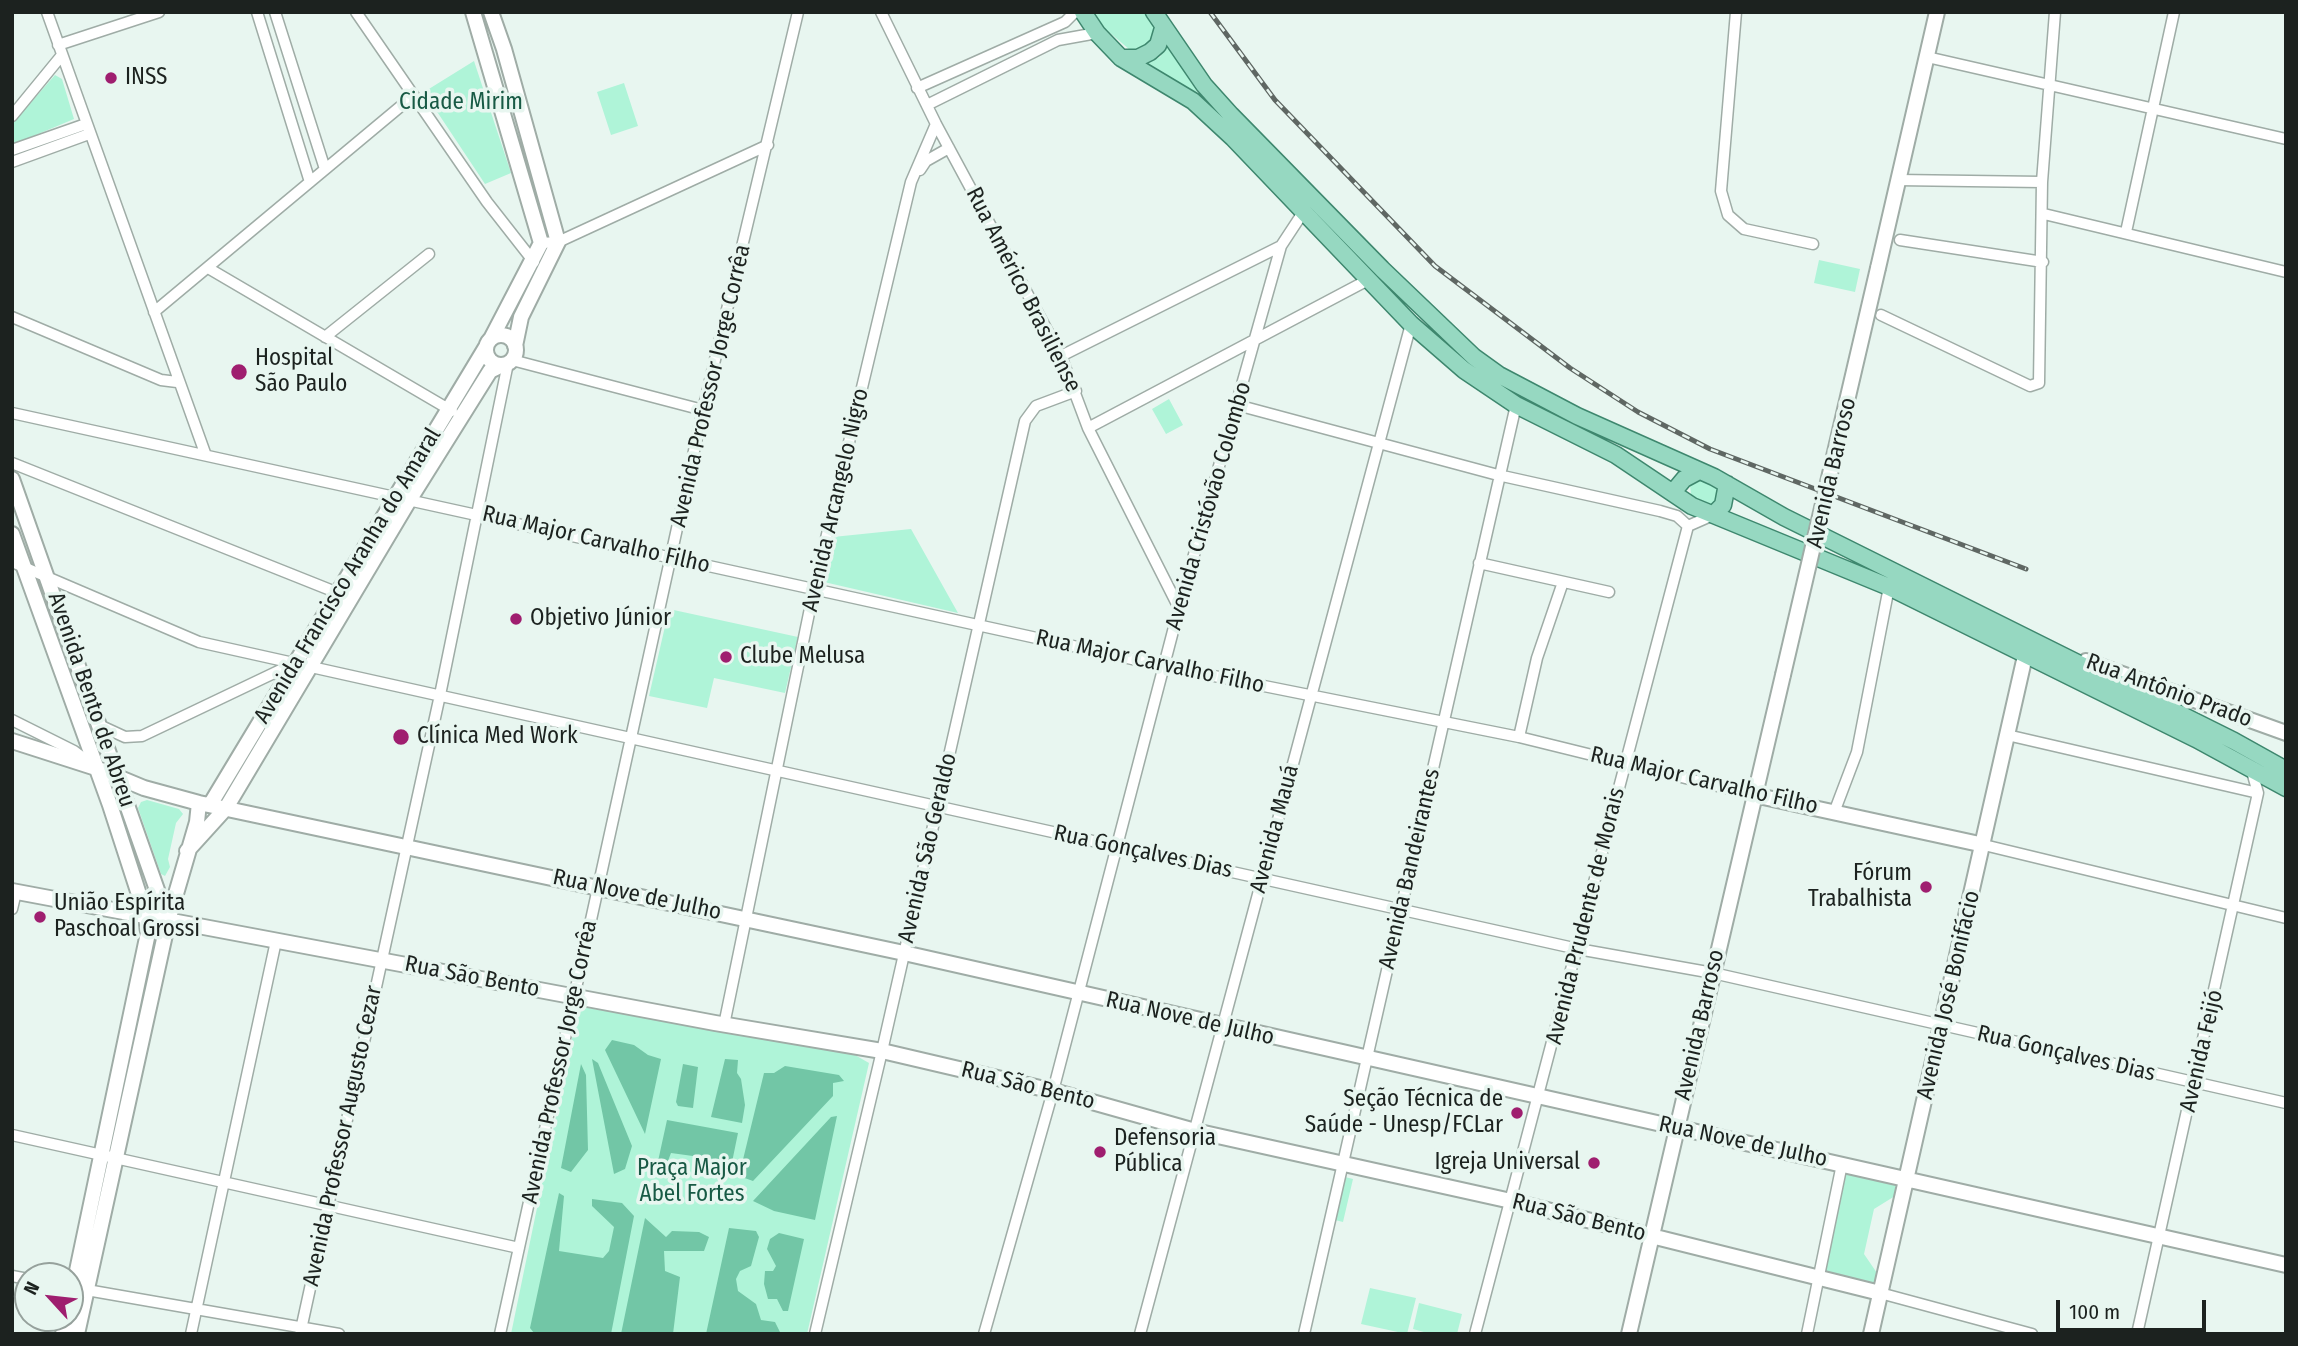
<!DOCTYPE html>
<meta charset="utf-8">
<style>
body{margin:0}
#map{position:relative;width:2298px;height:1346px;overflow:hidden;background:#e8f6f0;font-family:"Fira Sans Condensed",sans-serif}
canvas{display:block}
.frame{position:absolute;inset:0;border:14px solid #1c221f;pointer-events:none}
.north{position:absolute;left:14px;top:1262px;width:70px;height:70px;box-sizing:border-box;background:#e8f6f0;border:2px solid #96a19c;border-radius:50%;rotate:297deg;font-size:19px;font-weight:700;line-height:28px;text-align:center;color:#1c221f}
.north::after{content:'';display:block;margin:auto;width:24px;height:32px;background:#9f1e6f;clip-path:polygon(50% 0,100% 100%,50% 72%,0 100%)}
.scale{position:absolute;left:2056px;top:1300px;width:150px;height:32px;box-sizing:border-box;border:4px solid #1c221f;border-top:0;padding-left:9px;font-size:21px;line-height:24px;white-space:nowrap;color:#1c221f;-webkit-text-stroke:5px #e8f6f0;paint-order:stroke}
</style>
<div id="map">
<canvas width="2298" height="1346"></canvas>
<div class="frame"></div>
<div class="north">N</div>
<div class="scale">100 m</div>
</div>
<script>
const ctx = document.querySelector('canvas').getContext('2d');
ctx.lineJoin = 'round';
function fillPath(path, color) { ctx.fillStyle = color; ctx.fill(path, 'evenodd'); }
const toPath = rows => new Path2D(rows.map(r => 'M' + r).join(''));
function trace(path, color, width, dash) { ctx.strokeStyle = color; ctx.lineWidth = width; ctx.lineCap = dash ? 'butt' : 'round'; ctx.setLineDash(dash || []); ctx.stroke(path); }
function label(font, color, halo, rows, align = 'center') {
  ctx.font = font + ' "Fira Sans Condensed",sans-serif'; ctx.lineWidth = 7; ctx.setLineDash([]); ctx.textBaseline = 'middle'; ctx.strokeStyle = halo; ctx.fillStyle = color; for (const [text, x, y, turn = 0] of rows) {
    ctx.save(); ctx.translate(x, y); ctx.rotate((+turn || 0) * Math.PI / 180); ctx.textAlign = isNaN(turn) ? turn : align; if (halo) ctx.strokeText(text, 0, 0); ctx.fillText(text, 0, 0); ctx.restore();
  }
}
const green = toPath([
 [1095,12,1146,12,1154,24,1155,33,1146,47,1130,50,1102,26],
 [1167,45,1203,101,1147,64,1160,57],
 [474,61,511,173,485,184,424,92],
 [55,75,62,79,74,119,12,145,12,124],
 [624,83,638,126,611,135,597,92],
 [1819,260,1860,269,1855,292,1814,283],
 [1169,399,1183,425,1166,434,1152,409],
 [1698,479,1719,489,1716,504,1711,505,1691,495,1690,485],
 [911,529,958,613,824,582,833,537],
 [42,580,107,763,97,755,38,583],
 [669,609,798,637,785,693,714,678,707,708,649,696],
 [147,800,179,809,183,814,176,823,168,859,170,867,165,876,161,874,138,808,141,802],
 [583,1007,855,1055,869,1063,807,1334,511,1334,577,1014],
 [1844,1173,1897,1185,1895,1196,1874,1209,1864,1254,1877,1273,1874,1286,1820,1273],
 [1345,1177,1353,1179,1343,1222,1335,1220],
 [1370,1288,1416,1298,1407,1334,1361,1324],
 [1419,1303,1462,1314,1457,1334,1431,1334,1413,1329]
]);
const forest = toPath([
 [612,1040,634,1045,648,1055,661,1059,645,1134,605,1050],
 [592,1059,598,1063,632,1146,625,1169,614,1174],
 [725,1059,738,1060,737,1073,741,1079,745,1105,742,1123,711,1117],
 [581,1064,586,1075,588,1150,571,1172,561,1168],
 [683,1064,698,1067,693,1108,678,1106,676,1102],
 [785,1066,839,1075,844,1081,833,1083,833,1096,753,1181,739,1176,764,1073,774,1073],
 [837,1116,815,1220,774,1211,753,1201,831,1117],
 [667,1120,738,1133,731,1167,722,1160,671,1153,663,1174,655,1175],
 [559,1193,564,1196,559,1251,603,1258,609,1251,614,1227,592,1206,592,1199,622,1203,634,1216,611,1334,534,1333,530,1328],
 [645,1218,666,1237,672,1231,699,1232,709,1237,704,1251,664,1251,665,1271,680,1277,673,1334,621,1334],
 [729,1228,756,1231,759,1237,751,1266,740,1271,736,1279,738,1291,756,1304,761,1320,775,1322,781,1334,706,1334],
 [779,1233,804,1239,788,1311,783,1311,777,1299,768,1299,764,1284,765,1271,773,1271,776,1266,767,1249,770,1239]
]);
const street = toPath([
 [47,12,205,453],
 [257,12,310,182],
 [275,12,325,169],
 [356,12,487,202,534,262],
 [881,12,936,124,1061,356,1088,428,1179,608],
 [1736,12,1721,191,1728,215,1744,229,1813,244],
 [58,45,159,12],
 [1927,57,2286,139],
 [917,88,1065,22,1075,12],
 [927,105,1058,40,1097,33],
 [12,116,62,55],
 [12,150,86,124],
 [12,162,89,134],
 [920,170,926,161,949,148],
 [1897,180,2042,182],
 [2044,214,2286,272],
 [2126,232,2174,12],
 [1900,240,2043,262],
 [541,243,558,242,768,145],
 [208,268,452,411],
 [154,312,413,96],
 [1881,315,2030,386,2039,383,2042,182,2055,12],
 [12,317,161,380,177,382],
 [325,337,429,254],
 [1061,356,1281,246],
 [512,360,703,410],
 [1237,405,1498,475,1660,511,1677,516,1688,526],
 [12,413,1164,666,1519,737,1754,795],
 [1088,428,1366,281],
 [12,463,343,595],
 [1688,526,1713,515],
 [12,562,199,642,1578,949,1713,973,2286,1103],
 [1479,563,1609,592],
 [12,720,74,751,90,763],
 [99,725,125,737,142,736,293,664],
 [2007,735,2258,793],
 [1519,737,1537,658,1563,582],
 [1835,810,1857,752,1889,587],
 [1984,845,2286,918],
 [12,909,16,892],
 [724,1025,814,589,911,182,936,124],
 [12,1135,519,1248],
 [12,1276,28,1279],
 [81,1289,339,1334],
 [1880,1293,2032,1334],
 [191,1334,276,941],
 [300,1334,440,695,508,363],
 [500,1334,703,410,798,12],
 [815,1334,882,1051,1025,421,1036,406,1076,391],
 [984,1334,1053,1091,1179,608,1281,246,1304,211],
 [1140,1334,1411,324],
 [1304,1334,1516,405],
 [1475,1334,1688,526],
 [1807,1334,1842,1164],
 [2137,1334,2258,793,2251,768]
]);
const secondary = toPath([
 [473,12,541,243,491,339],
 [491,12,504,49,558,242,521,317,515,346],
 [1878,268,1937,12],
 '486 350a15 15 0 1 1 30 0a15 15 0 1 1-30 0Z',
 [12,479,168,921],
 [12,534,110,805,146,916,148,933,70,1304],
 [2086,661,2286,733],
 [12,741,96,768,144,788,199,803,904,953,2286,1265],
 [1754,795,1984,845],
 [210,805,486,347],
 [187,851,226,808,410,499,490,371,502,365],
 [12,891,715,1023,882,1051,1053,1091,1195,1131,1511,1201,1880,1293],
 [63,1334,67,1318],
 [77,1334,168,921,197,822,199,803],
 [1629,1334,1783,675],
 [1871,1334,2025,656]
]);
const primary = toPath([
 [1083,12,1097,33,1121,58,1193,101,1233,138,1411,324,1464,370,1516,405,1616,455,1692,506,1889,587,2196,739,2286,788],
 [1154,12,1204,85,1231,115,1382,269,1474,357,1499,375,1577,416,1714,477,1784,517,2234,741,2286,770],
 [1121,58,1138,58,1150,52,1158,45,1163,28],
 [1674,491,1684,479,1699,471],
 [1714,514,1723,505,1727,484]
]);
const rail = toPath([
 [1210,12,1275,100,1435,266,1570,368,1638,412,1710,449,2026,569]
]);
const secondaryBridge = toPath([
 [1783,675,1878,268]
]);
const markers = [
 [111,78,7,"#9f1e6f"],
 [239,372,9,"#9f1e6f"],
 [516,619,7,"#9f1e6f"],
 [726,657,7,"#9f1e6f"],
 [401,737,9,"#9f1e6f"],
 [1926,887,7,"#9f1e6f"],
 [40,917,7,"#9f1e6f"],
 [1517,1113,7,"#9f1e6f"],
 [1100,1152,7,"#9f1e6f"],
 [1594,1163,7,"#9f1e6f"]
];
const poiNames = [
 ["INSS",125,78],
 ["Hospital",255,359],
 ["São Paulo",255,385],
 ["Objetivo Júnior",530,619],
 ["Clube Melusa",740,657],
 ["Clínica Med Work",417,737],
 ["Fórum",1912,874,"right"],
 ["Trabalhista",1912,900,"right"],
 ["União Espírita",54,904],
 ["Paschoal Grossi",54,930],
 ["Seção Técnica de",1503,1100,"right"],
 ["Saúde - Unesp/FCLar",1503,1126,"right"],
 ["Defensoria",1114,1139],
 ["Pública",1114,1165],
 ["Igreja Universal",1580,1163,"right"]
];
const parkNames = [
 ["Cidade Mirim",461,103],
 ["Praça Major",692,1169],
 ["Abel Fortes",692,1195]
];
const streetNames = [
 ["Rua Américo Brasiliense",1023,290,63],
 ["Avenida Professor Jorge Corrêa",711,386,-77],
 ["Avenida Barroso",1832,473,-77],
 ["Avenida Arcangelo Nigro",836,500,-77],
 ["Avenida Cristóvão Colombo",1209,506,-74],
 ["Rua Major Carvalho Filho",596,540,13],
 ["Avenida Francisco Aranha do Amaral",348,576,-59],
 ["Rua Major Carvalho Filho",1150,662,12],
 ["Rua Antônio Prado",2169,691,20],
 ["Avenida Bento de Abreu",91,700,71],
 ["Rua Major Carvalho Filho",1704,781,13],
 ["Avenida Mauá",1275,829,-75],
 ["Avenida São Geraldo",928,848,-77],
 ["Rua Gonçalves Dias",1143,852,12],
 ["Avenida Bandeirantes",1410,869,-77],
 ["Rua Nove de Julho",637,895,12],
 ["Avenida Prudente de Morais",1586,916,-76],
 ["Rua São Bento",472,977,11],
 ["Avenida José Bonifácio",1949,995,-77],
 ["Rua Nove de Julho",1190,1019,13],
 ["Avenida Barroso",1700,1025,-77],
 ["Avenida Feijó",2202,1051,-77],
 ["Rua Gonçalves Dias",2066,1054,13],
 ["Avenida Professor Jorge Corrêa",560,1062,-78],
 ["Rua São Bento",1028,1086,14],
 ["Avenida Professor Augusto Cezar",343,1136,-78],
 ["Rua Nove de Julho",1743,1142,12],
 ["Rua São Bento",1579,1218,14]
];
fillPath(green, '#aff4d8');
fillPath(forest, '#72c6a6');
trace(street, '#9faca6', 13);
trace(secondary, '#9faca6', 18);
trace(primary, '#3e876e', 19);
trace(street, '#fff', 10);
trace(secondary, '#fff', 14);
trace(primary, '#96d8c1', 16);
trace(rail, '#5f6763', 5);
trace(rail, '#e8f6f0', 2.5, [8]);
trace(secondaryBridge, '#9faca6', 18, []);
trace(secondaryBridge, '#fff', 14);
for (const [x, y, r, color] of markers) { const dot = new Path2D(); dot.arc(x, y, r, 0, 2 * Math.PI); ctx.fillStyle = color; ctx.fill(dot); trace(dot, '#e8f6f0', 2.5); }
label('23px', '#1c221f', '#e8f6f0', poiNames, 'left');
label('23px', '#185a45', '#e8f6f0', parkNames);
label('23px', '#1c221f', '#e8f6f0', streetNames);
</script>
